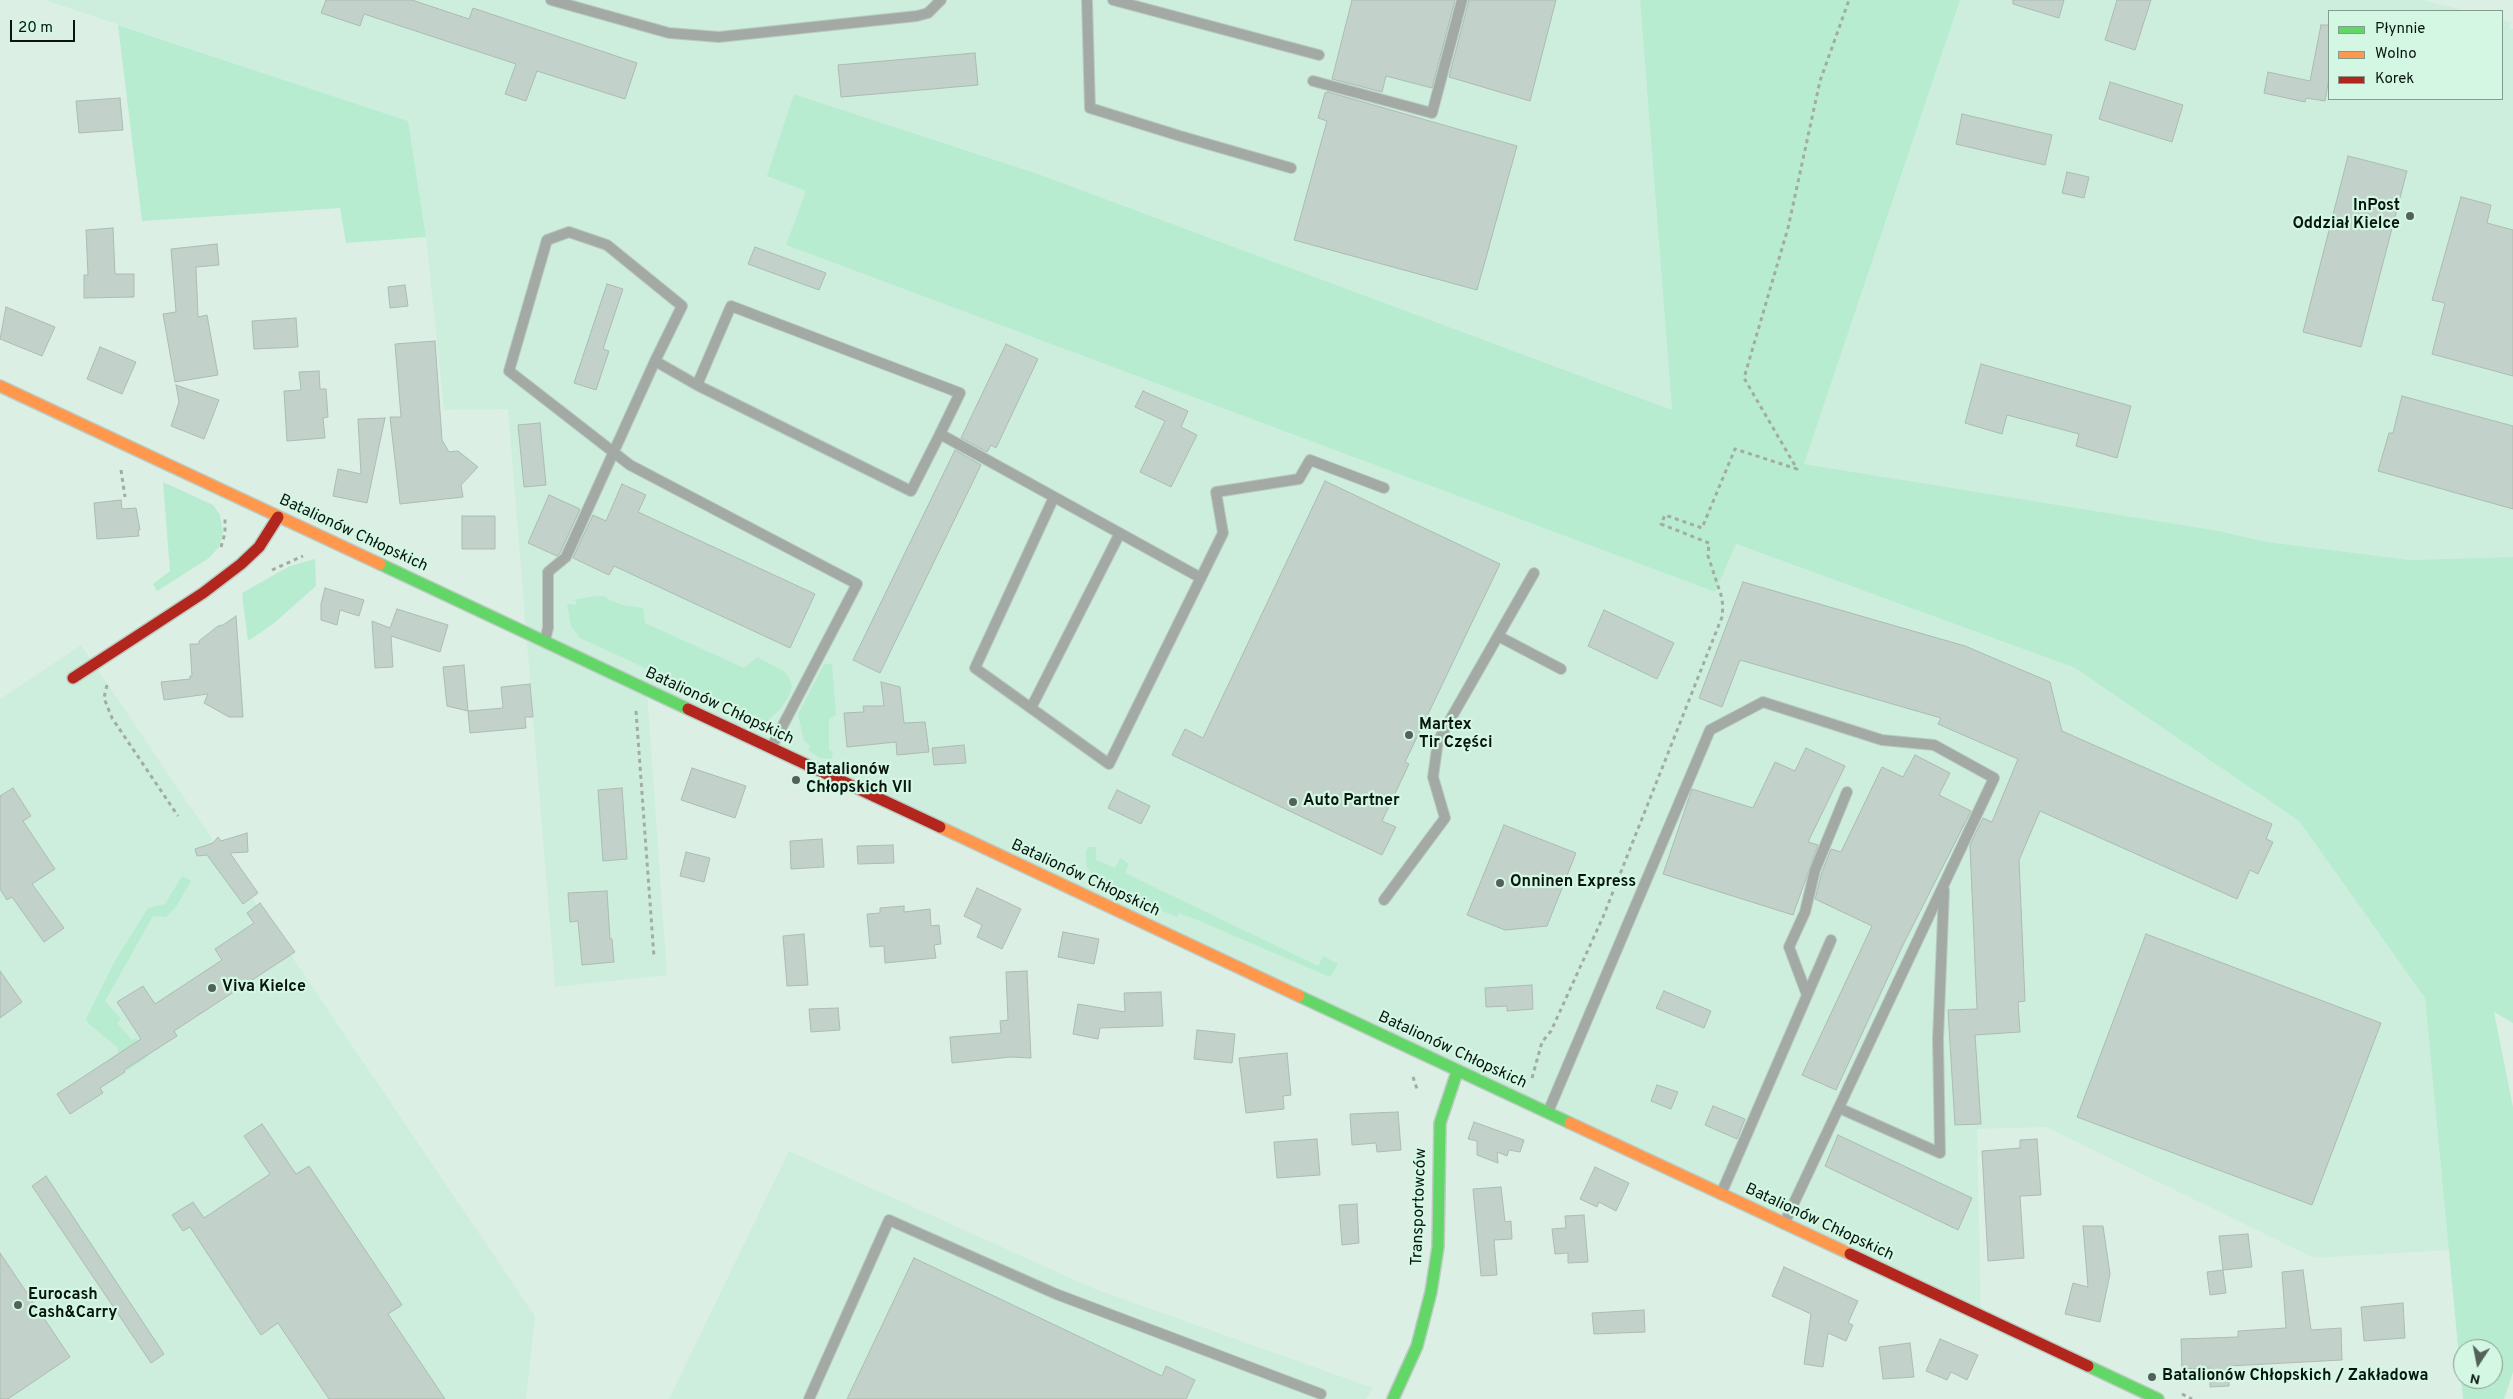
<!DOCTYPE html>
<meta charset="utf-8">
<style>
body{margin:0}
#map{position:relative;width:2513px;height:1399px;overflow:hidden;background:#dbefe4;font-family:Overpass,sans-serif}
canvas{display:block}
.legend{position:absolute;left:2328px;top:10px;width:175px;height:90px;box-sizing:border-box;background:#d3f7e3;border:1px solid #829d8f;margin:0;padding:6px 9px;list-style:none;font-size:15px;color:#091610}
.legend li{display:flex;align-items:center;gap:10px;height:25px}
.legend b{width:25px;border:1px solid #829d8f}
.north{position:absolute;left:2453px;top:1339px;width:50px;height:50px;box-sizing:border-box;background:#d3f7e3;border:1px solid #829d8f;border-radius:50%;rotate:191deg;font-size:14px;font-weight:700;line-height:20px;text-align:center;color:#091610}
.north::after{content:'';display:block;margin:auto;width:18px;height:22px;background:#52625a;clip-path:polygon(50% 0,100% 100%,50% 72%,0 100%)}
.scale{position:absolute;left:10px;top:20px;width:65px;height:22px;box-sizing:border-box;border:2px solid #091610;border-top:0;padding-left:6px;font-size:15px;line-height:18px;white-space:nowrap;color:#091610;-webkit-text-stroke:4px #d3f7e3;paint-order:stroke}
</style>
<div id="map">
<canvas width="2513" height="1399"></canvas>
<ul class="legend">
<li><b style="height:6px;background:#63d668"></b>Płynnie</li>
<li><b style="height:6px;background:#ff974d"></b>Wolno</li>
<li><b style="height:6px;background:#b3261e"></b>Korek</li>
</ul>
<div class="north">N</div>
<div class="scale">20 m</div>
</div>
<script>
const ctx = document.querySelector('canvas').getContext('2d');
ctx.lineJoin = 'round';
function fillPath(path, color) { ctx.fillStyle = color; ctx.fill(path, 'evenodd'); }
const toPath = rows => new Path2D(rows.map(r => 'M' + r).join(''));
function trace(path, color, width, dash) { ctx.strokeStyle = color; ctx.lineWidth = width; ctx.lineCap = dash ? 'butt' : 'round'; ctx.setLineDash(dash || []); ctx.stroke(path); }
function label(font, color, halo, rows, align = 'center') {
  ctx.font = font + ' Overpass,sans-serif'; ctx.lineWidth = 4.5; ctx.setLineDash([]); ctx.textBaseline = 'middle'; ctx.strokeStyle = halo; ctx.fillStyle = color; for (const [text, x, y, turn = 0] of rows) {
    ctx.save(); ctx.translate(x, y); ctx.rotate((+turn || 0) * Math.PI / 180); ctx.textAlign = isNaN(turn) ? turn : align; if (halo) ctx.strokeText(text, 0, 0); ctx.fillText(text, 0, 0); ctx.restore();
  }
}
const built = toPath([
 [45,0,1640,0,1672,410,1038,174,795,94,806,191,786,245,1715,592,1735,544,2075,668,2299,821,2425,998,2450,1250,2314,1258,2046,1127,1977,1129,1981,1317,647,690,667,975,555,987,508,409,444,410,426,237,408,121],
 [1960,0,2422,0,2466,11,2329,11,2329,99,2502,99,2502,20,2512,23,2509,28,2513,29,2513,557,2410,560,2267,542,2219,531,1804,464],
 [81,645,535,1316,526,1399,0,1399,0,699],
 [789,1151,1095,1289,1373,1388,1366,1399,669,1399]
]);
const green = toPath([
 [1640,0,1960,0,1804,464,2219,531,2267,542,2410,560,2513,557,2513,1023,2494,1012,2513,1107,2513,1372,2504,1399,2463,1399,2425,998,2299,821,2075,668,1736,544,1715,592,786,245,806,191,767,176,794,94,1038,174,1672,410],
 [2463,1349,2493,1349,2493,1379,2463,1379],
 [118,25,408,121,426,237,346,243,340,208,142,221],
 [163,482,213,505,220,515,223,532,219,547,209,558,157,591,153,584,170,571],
 [315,559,316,586,273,624,248,641,242,593,290,566],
 [597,596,605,596,609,600,623,605,643,608,645,623,744,668,757,657,766,662,784,671,789,678,792,686,789,696,781,708,764,724,758,725,757,720,737,712,676,682,580,638,571,626,567,604,576,605,576,601,572,600],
 [824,664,832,664,836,715,829,719,829,750,833,752,831,759,820,758,809,751,808,749,811,747,804,741,798,714],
 [1089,847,1096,847,1096,860,1115,868,1120,858,1129,864,1125,873,1318,966,1323,956,1338,964,1330,977,1195,919,1179,913,1177,917,1165,912,1100,879,1094,873,1092,874,1087,867,1086,854,1086,850],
 [182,876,191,881,176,907,166,917,153,916,105,1001,121,1019,117,1023,132,1040,136,1038,149,1056,127,1071,116,1056,119,1054,117,1047,89,1024,86,1019,115,961,148,908,165,904]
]);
const building = toPath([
 [326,0,412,0,469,19,473,8,637,63,625,99,537,71,526,101,505,94,516,64,364,14,360,26,321,13,326,0],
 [1352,0,1455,0,1432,88,1386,76,1382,92,1332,79,1352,0],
 [1469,0,1556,0,1530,101,1449,77,1469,0],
 [2013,0,2064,0,2059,18,2013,4,2013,0],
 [2117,0,2151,0,2135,50,2105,40,2117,0],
 [2321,25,2329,25,2329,78,2325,101,2306,98,2305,102,2264,93,2268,72,2310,81,2321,25],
 [975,53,978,85,841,97,838,65,975,53],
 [2110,82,2183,105,2172,142,2099,119,2110,82],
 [1328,92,1517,146,1477,290,1294,240,1327,121,1318,118,1325,93,1328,92],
 [120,98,123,130,79,133,76,101,120,98],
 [1962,114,2052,135,2045,165,1956,144,1962,114],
 [2348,156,2407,171,2361,347,2303,332,2348,156],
 [2067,172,2089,177,2084,198,2062,193,2067,172],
 [2461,197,2491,205,2487,223,2513,230,2513,376,2432,354,2445,303,2432,300,2461,197],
 [113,228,115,274,134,274,134,297,84,298,84,275,88,275,86,230,113,228],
 [217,244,219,265,196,267,198,317,207,315,218,375,175,382,163,314,176,312,171,249,217,244],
 [755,247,826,273,819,290,748,264,755,247],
 [607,284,623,289,603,349,609,351,596,390,574,383,607,284],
 [405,285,408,306,390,308,388,287,405,285],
 [6,307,55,327,42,356,0,339,6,307],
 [296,318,298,347,254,349,252,321,296,318],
 [435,341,442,440,449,452,458,451,478,467,461,485,463,497,400,504,390,417,401,417,395,344,435,341],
 [1006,344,1038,359,996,448,991,445,987,452,961,438,1006,344],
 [100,347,136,362,122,394,87,379,100,347],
 [1981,364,2131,406,2117,458,2076,446,2079,434,2007,415,2002,434,1965,423,1981,364],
 [319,371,320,389,326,389,328,417,323,418,325,438,287,441,284,391,301,390,299,372,319,371],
 [176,385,219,400,204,439,171,426,179,402,176,385],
 [1143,391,1188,411,1181,427,1197,435,1171,487,1140,472,1165,421,1135,407,1143,391],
 [2402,396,2513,426,2513,509,2378,471,2389,433,2393,433,2402,396],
 [385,418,367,503,333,496,338,469,361,474,358,419,385,418],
 [540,423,546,485,524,487,518,425,540,423],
 [955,450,981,465,880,673,853,660,955,450],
 [1325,481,1500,564,1405,762,1409,764,1382,821,1396,827,1382,855,1172,755,1185,729,1203,738,1325,481],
 [622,484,646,495,638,512,815,594,790,648,614,566,609,575,573,558,593,515,606,521,622,484],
 [549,495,580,509,560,553,557,556,528,543,549,495],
 [121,500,122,509,136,508,140,530,138,530,139,536,97,539,94,503,121,500],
 [462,516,495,516,495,549,462,549,462,516],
 [1743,582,1965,646,2050,682,2062,731,2272,824,2266,839,2273,842,2258,874,2250,870,2237,899,2040,811,2019,860,2025,1001,2018,1002,2020,1032,1975,1035,1981,1124,1955,1125,1948,1010,1977,1009,1970,845,1983,818,1992,822,2018,759,1938,724,1941,718,1740,660,1722,707,1699,698,1743,582],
 [325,588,364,600,359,616,340,610,337,625,321,620,321,604,325,588],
 [397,609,448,625,440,652,391,636,393,667,375,668,372,621,390,628,397,609],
 [1604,610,1674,643,1657,679,1588,646,1604,610],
 [236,616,243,717,229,717,204,703,208,694,164,700,161,682,190,679,190,676,192,676,190,644,199,644,199,641,218,626,223,625,236,616],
 [464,665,468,711,447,706,443,667,464,665],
 [881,682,900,687,904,723,925,722,929,752,897,755,896,742,847,747,844,713,864,712,863,706,884,706,881,682],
 [530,684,533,717,525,717,526,728,470,733,468,711,503,708,501,687,530,684],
 [964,745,966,763,934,765,932,748,964,745],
 [1806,748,1845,766,1808,842,1818,845,1793,915,1663,874,1692,789,1753,808,1775,762,1795,771,1806,748],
 [1915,755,1950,773,1939,795,1971,811,1902,947,1836,1090,1802,1075,1872,926,1815,899,1822,872,1831,849,1841,852,1882,767,1903,777,1915,755],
 [692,768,746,786,735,818,681,800,692,768],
 [13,788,31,816,23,821,55,869,32,884,64,928,44,942,12,897,7,900,0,889,0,796,13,788],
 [622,788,627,859,603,861,598,790,622,788],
 [1117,790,1150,806,1141,824,1108,808,1117,790],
 [1504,825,1576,853,1547,926,1505,930,1467,915,1504,825],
 [247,833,248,852,230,853,258,893,243,904,207,855,197,856,195,849,213,843,218,837,221,841,247,833],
 [822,839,824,867,791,869,790,841,822,839],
 [893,845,894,863,858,864,857,846,893,845],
 [686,852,710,858,704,882,680,876,686,852],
 [977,888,1021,909,1002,949,977,937,982,925,964,916,977,888],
 [607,891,610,939,612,939,614,962,582,965,578,921,570,922,568,893,607,891],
 [260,903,295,952,174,1031,177,1036,124,1070,125,1072,100,1088,103,1093,70,1114,57,1094,141,1039,117,1002,143,986,155,1004,222,960,215,949,254,923,247,913,260,903],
 [904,906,904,912,930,909,931,926,939,925,941,944,934,945,936,958,885,963,884,946,870,947,867,914,880,913,880,908,904,906],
 [1063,932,1099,939,1094,964,1058,957,1063,932],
 [804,934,808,985,787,986,783,936,804,934],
 [2146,934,2381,1023,2312,1205,2077,1117,2146,934],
 [0,971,22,1002,0,1018,0,971],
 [1027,971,1031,1058,1011,1057,952,1063,950,1037,1001,1033,1000,1021,1008,1020,1006,972,1027,971],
 [1532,985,1533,1009,1507,1011,1507,1006,1486,1007,1485,988,1532,985],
 [1664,991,1711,1011,1704,1028,1656,1008,1664,991],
 [1161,992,1163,1026,1100,1028,1098,1039,1073,1034,1078,1004,1125,1012,1124,993,1161,992],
 [838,1008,840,1030,811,1032,809,1009,838,1008],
 [1197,1030,1235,1034,1232,1063,1194,1059,1197,1030],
 [1287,1053,1291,1095,1283,1096,1284,1109,1246,1113,1239,1058,1287,1053],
 [1657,1085,1678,1092,1671,1109,1651,1101,1657,1085],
 [1713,1106,1745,1119,1737,1139,1705,1125,1713,1106],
 [1398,1112,1401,1150,1377,1152,1376,1143,1352,1145,1350,1114,1398,1112],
 [1474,1122,1524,1140,1520,1152,1509,1150,1507,1156,1497,1152,1498,1163,1477,1155,1477,1141,1468,1139,1474,1122],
 [262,1124,296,1174,309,1166,402,1305,388,1314,445,1399,329,1399,278,1323,261,1335,190,1227,183,1231,172,1215,193,1202,204,1218,270,1174,244,1136,262,1124],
 [1838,1135,1972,1198,1958,1230,1825,1166,1838,1135],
 [1317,1139,1320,1175,1277,1178,1274,1142,1317,1139],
 [2037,1139,2041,1195,2020,1196,2024,1258,1988,1261,1982,1151,2020,1148,2020,1140,2037,1139],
 [1595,1167,1629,1183,1616,1211,1599,1202,1597,1207,1580,1199,1595,1167],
 [46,1176,164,1354,151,1363,32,1186,46,1176],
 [1501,1187,1505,1222,1511,1221,1512,1239,1494,1240,1497,1275,1481,1276,1473,1189,1501,1187],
 [1357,1204,1359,1243,1342,1245,1339,1205,1357,1204],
 [1584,1215,1588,1262,1568,1263,1568,1253,1555,1254,1552,1229,1566,1228,1565,1216,1584,1215],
 [2083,1226,2103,1226,2110,1274,2100,1322,2065,1314,2073,1283,2088,1287,2083,1226],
 [2248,1234,2252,1267,2223,1270,2219,1236,2248,1234],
 [0,1253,70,1357,8,1399,0,1399,0,1253],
 [914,1258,1162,1376,1166,1366,1195,1380,1186,1399,847,1399,914,1258],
 [1784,1267,1858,1301,1848,1323,1853,1325,1846,1341,1828,1333,1823,1367,1804,1364,1811,1314,1772,1296,1784,1267],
 [2223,1270,2226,1293,2210,1295,2207,1272,2223,1270],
 [2303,1270,2311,1330,2341,1328,2342,1360,2229,1366,2229,1386,2210,1387,2210,1368,2182,1369,2181,1339,2238,1337,2238,1331,2286,1328,2282,1272,2303,1270],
 [2403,1303,2405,1338,2364,1341,2361,1307,2403,1303],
 [1644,1310,1645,1332,1594,1334,1592,1313,1644,1310],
 [1940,1339,1978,1355,1967,1380,1951,1372,1947,1380,1926,1371,1940,1339],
 [1910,1343,1914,1377,1883,1379,1879,1347,1910,1343]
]);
const path = toPath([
 [121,470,125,497],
 [221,547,225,533,225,519],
 [272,570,303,556],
 [107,685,104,698,112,718,178,816],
 [636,711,654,957],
 [1413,1077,1417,1089],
 [1532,1078,1542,1042,1551,1031,1603,917,1722,617,1723,606,1721,595,1708,556,1709,543,1661,524,1665,515,1702,528,1735,449,1797,469,1744,378,1788,228,1820,81,1849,0],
 [2182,1394,2192,1399]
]);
const lane = toPath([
 [551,0,669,33,719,37,917,16,928,13,941,0],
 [1087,0,1090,108,1180,136,1291,168],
 [1113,0,1319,55],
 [1313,81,1432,113,1462,0],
 [655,361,682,306,607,245,569,232,547,240,509,371,630,465,857,584,771,748],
 [940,434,960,393,731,306,697,385,911,491,940,434,1201,578],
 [1054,497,975,668,1109,764,1223,533,1216,492,1299,479,1310,460,1384,488],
 [1498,636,1561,669],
 [545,640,548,628,548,572,566,557,655,361,697,385],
 [1031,708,1120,533],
 [1384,900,1445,818,1433,777,1438,741,1534,573],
 [1807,995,1789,947,1805,912,1815,870,1847,792],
 [1839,1108,1940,1153,1938,1039,1944,890],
 [1548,1112,1710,730,1763,702,1882,740,1934,745,1994,778,1784,1224],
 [1721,1194,1831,940],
 [809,1399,889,1220,1056,1294,1321,1394]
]);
const fast = toPath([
 [380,564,688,709],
 [1299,996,1570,1123],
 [2088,1366,2158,1399],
 [1393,1399,1417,1346,1431,1292,1438,1247,1440,1123,1457,1072]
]);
const slow = toPath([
 [0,386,380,564],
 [940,827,1299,996],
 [1570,1123,1850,1254]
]);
const jam = toPath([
 [73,678,203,593,241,564,259,547,278,517],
 [688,709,940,827],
 [1850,1254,2088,1366]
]);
const markers = [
 [2410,216,5,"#52625a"],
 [1409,735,5,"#52625a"],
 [796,780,5,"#52625a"],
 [1293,802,5,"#52625a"],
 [1500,883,5,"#52625a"],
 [212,988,5,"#52625a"],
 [18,1305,5,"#52625a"],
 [2152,1377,5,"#52625a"]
];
const poiNames = [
 ["InPost",2400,207,"right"],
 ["Oddział Kielce",2400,225,"right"],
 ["Martex",1419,726],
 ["Tir Części",1419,744],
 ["Batalionów",806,771],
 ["Chłopskich VII",806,789],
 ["Auto Partner",1303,802],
 ["Onninen Express",1510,883],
 ["Viva Kielce",222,988],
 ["Eurocash",28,1296],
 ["Cash&Carry",28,1314],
 ["Batalionów Chłopskich / Zakładowa",2162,1377]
];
const streetNames = [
 ["Batalionów Chłopskich",353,534,25],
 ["Batalionów Chłopskich",719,707,25],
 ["Batalionów Chłopskich",1085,879,25],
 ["Batalionów Chłopskich",1452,1051,25],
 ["Transportowców",1420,1207,-88],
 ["Batalionów Chłopskich",1819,1223,25]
];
fillPath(built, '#cdeedc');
fillPath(green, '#b7ecd0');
fillPath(building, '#c2d2ca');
trace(building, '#acbcb3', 1);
trace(lane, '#bbcbc2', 12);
trace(fast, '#bbcbc2', 14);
trace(slow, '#bbcbc2', 14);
trace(jam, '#bbcbc2', 14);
trace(path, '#a2aba5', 3, [4, 4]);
trace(lane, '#a3aaa6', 10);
trace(fast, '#63d668', 11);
trace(slow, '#ff974d', 11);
trace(jam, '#b3261e', 11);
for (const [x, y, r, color] of markers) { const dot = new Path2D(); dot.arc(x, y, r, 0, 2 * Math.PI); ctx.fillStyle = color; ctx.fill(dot); trace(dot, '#d3f7e3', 2); }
label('bold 16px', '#091610', '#d3f7e3', poiNames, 'left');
label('16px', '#091610', '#d3f7e3', streetNames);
</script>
